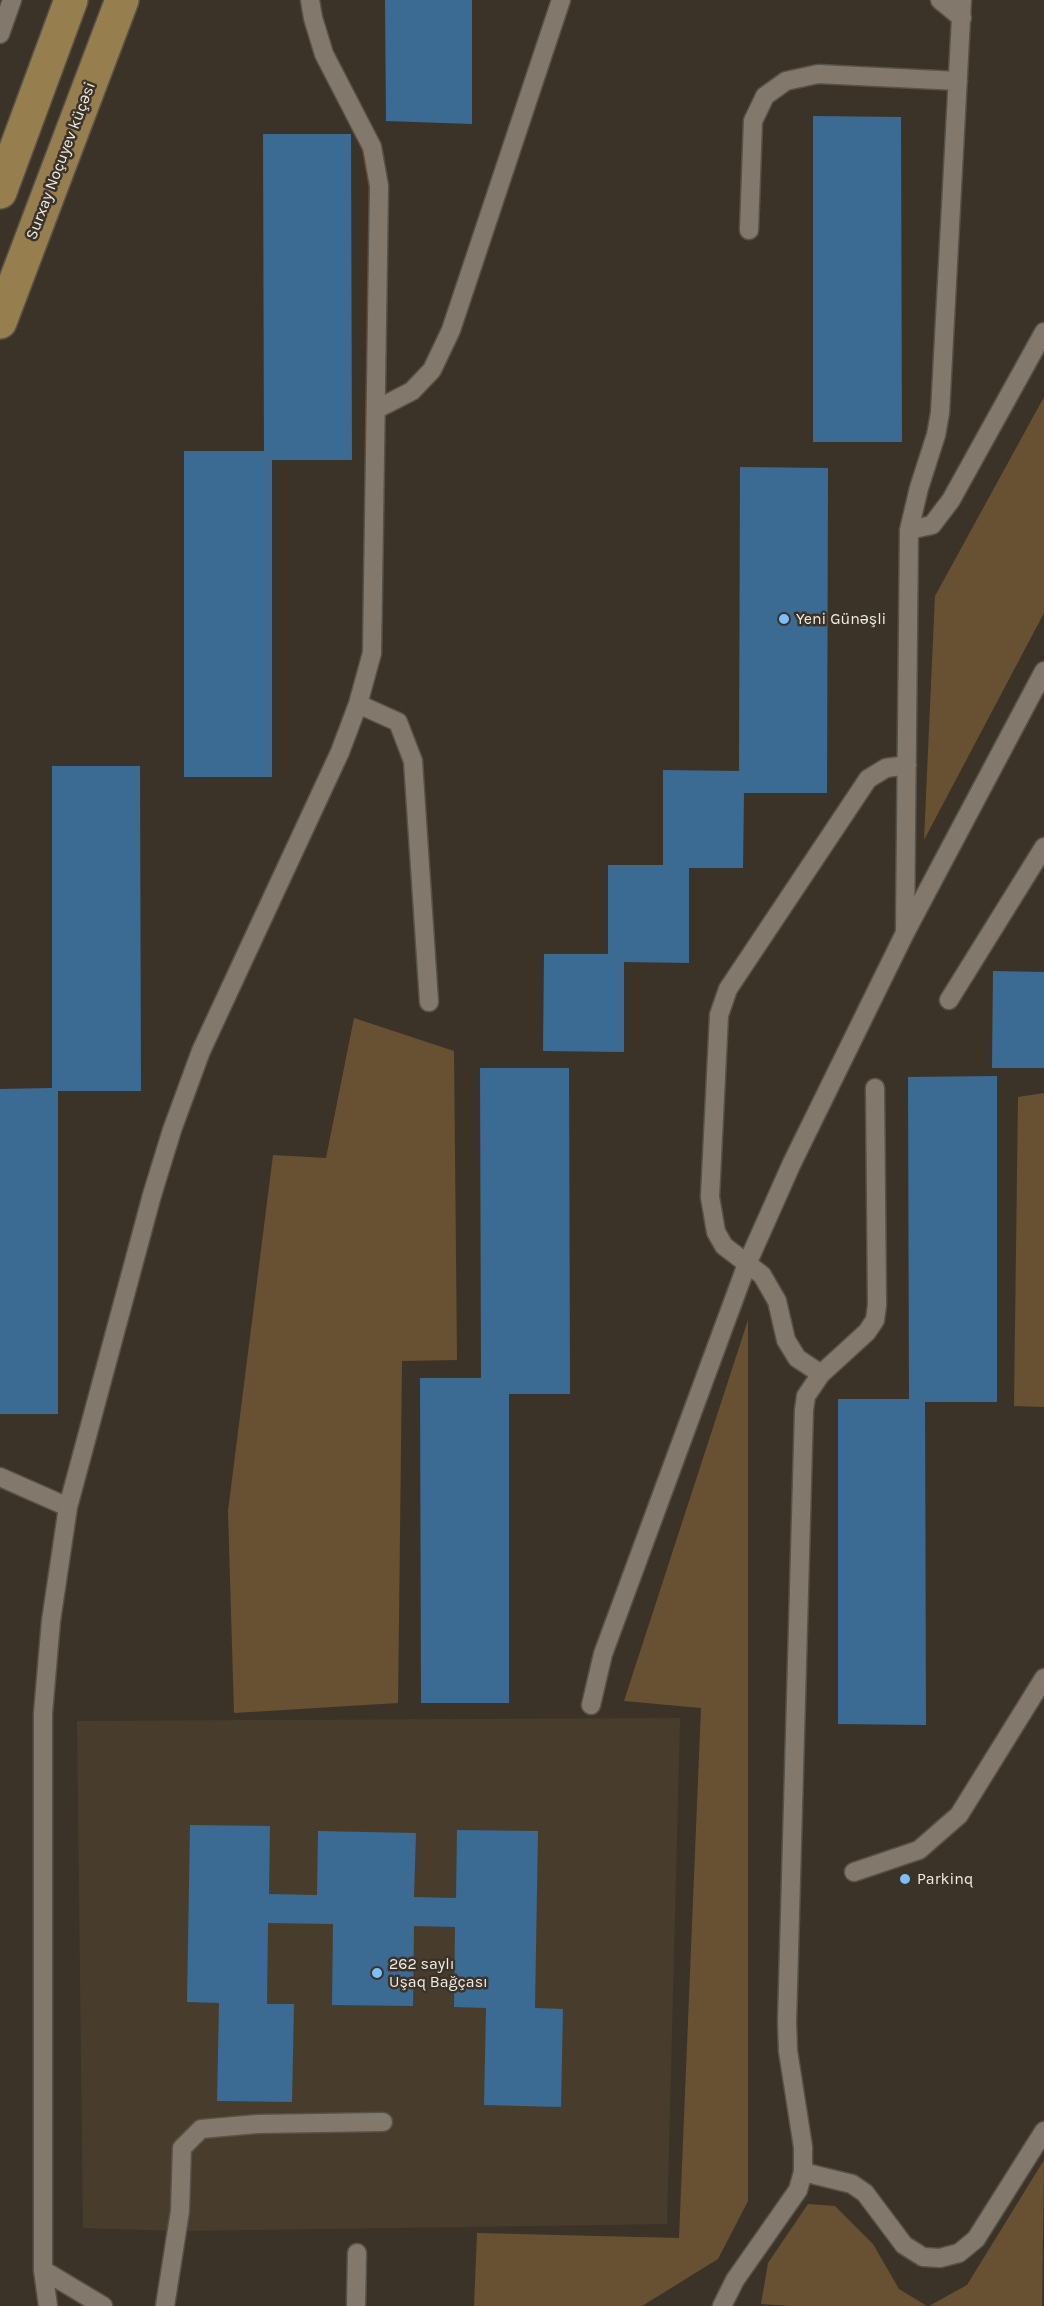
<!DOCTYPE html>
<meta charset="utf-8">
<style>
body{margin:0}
canvas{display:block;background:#3b3328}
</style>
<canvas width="1044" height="2306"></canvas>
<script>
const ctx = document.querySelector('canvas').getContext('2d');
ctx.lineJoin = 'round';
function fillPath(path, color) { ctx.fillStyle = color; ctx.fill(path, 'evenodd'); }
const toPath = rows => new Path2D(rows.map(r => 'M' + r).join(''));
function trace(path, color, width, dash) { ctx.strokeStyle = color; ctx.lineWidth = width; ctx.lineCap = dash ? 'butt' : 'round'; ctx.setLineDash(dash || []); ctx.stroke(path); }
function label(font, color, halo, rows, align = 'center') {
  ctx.font = font + ' Karla,sans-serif'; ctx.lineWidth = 5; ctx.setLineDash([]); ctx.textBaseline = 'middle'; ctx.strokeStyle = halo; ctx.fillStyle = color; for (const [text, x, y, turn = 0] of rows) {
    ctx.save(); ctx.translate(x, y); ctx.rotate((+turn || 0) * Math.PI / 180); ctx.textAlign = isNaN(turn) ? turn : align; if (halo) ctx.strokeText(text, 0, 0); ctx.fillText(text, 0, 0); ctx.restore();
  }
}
const built = toPath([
 [680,1718,667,2224,178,2231,83,2228,77,1721]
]);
const green = toPath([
 [1044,397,1044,613,924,840,935,596],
 [354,1018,454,1051,457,1360,402,1361,398,1703,234,1713,228,1511,273,1155,326,1158],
 [1044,1093,1044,1407,1014,1406,1018,1097],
 [748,1320,748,2201,718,2259,642,2306,474,2306,477,2233,679,2238,701,1708,624,1701],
 [1044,2160,1042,2306,929,2306,967,2285],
 [808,2204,835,2206,873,2244,899,2289,927,2306,791,2306,761,2304,768,2263]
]);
const building = toPath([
 [385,0,472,0,472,124,386,121],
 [813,116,901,117,902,442,813,442],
 [263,134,351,134,352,460,272,460,272,777,184,777,184,451,264,451],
 [740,467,828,468,827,793,744,793,743,868,689,868,689,963,624,962,624,1052,543,1051,544,954,608,954,608,865,663,865,663,770,739,771],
 [52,766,140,766,141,1091,58,1091,58,1414,0,1414,0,1089,52,1088],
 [993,971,1044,972,1044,1068,992,1068],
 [480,1068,569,1068,570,1394,509,1394,509,1703,421,1703,420,1378,481,1378],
 [997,1076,997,1402,925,1402,926,1725,838,1724,838,1399,909,1399,908,1077],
 [190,1825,270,1826,269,1894,317,1895,318,1831,416,1833,414,1897,456,1898,457,1830,538,1831,535,2008,563,2009,561,2107,484,2105,486,2008,454,2007,455,1927,414,1926,413,2006,332,2005,333,1924,268,1923,267,2004,294,2004,292,2102,217,2101,219,2003,187,2002]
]);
const lane = toPath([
 [940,0,962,18],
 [0,34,12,0],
 [749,230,753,121,765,96,786,81,818,74,958,81],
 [377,409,412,391,432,370,451,330,561,0],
 [909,530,932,525,951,500,1044,332],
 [358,704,398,722,413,761,429,1002],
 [905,929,909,530,919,488,936,435,940,413,962,0],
 [949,1000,1044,847],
 [821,1374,797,1358,786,1340,777,1301,762,1275,724,1246,716,1232,710,1197,719,1015,728,989,868,779,886,768,907,765],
 [0,1477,68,1507],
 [591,1705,603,1654,747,1264,792,1163,905,933,1044,671],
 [854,1872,919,1850,959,1815,1044,1678],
 [803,2172,852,2184,865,2193,904,2245,923,2257,940,2258,959,2253,976,2239,1044,2131],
 [43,2270,48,2306],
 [103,2306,43,2270,43,1713,51,1621,68,1507,152,1195,172,1130,201,1051,340,752,358,704,372,653,379,186,372,147,324,54,313,18,310,0],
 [165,2306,180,2211,182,2148,201,2129,257,2124,383,2122],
 [356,2306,357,2253],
 [722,2306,735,2280,798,2190,803,2172,803,2147,788,2051,787,2022,804,1410,806,1396,821,1374,867,1332,875,1320,877,1305,875,1088]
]);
const secondary = toPath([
 [0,192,71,0],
 [0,322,122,0]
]);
const markers = [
 [784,619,6,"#7bbef9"],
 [905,1879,6,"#7bbef9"],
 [377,1973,6,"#7bbef9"]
];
const streetNames = [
 ["Surxay Noçuyev küçəsi",61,161,-69]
];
const poiNames = [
 ["Yeni Günəşli",796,619],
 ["Parkinq",917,1879],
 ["262 saylı",389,1964],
 ["Uşaq Bağçası",389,1982]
];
fillPath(built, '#483d2d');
fillPath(green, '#675132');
fillPath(building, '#3b6a92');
trace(lane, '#585147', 21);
trace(secondary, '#585147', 36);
trace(lane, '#82796c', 18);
trace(secondary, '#977e4f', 33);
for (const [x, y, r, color] of markers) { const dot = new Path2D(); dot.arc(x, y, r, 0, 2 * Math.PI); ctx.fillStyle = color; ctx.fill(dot); trace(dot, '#3b3328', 2); }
label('16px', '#f0ebe4', '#3b3328', streetNames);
label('16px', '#f0ebe4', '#3b3328', poiNames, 'left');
</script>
